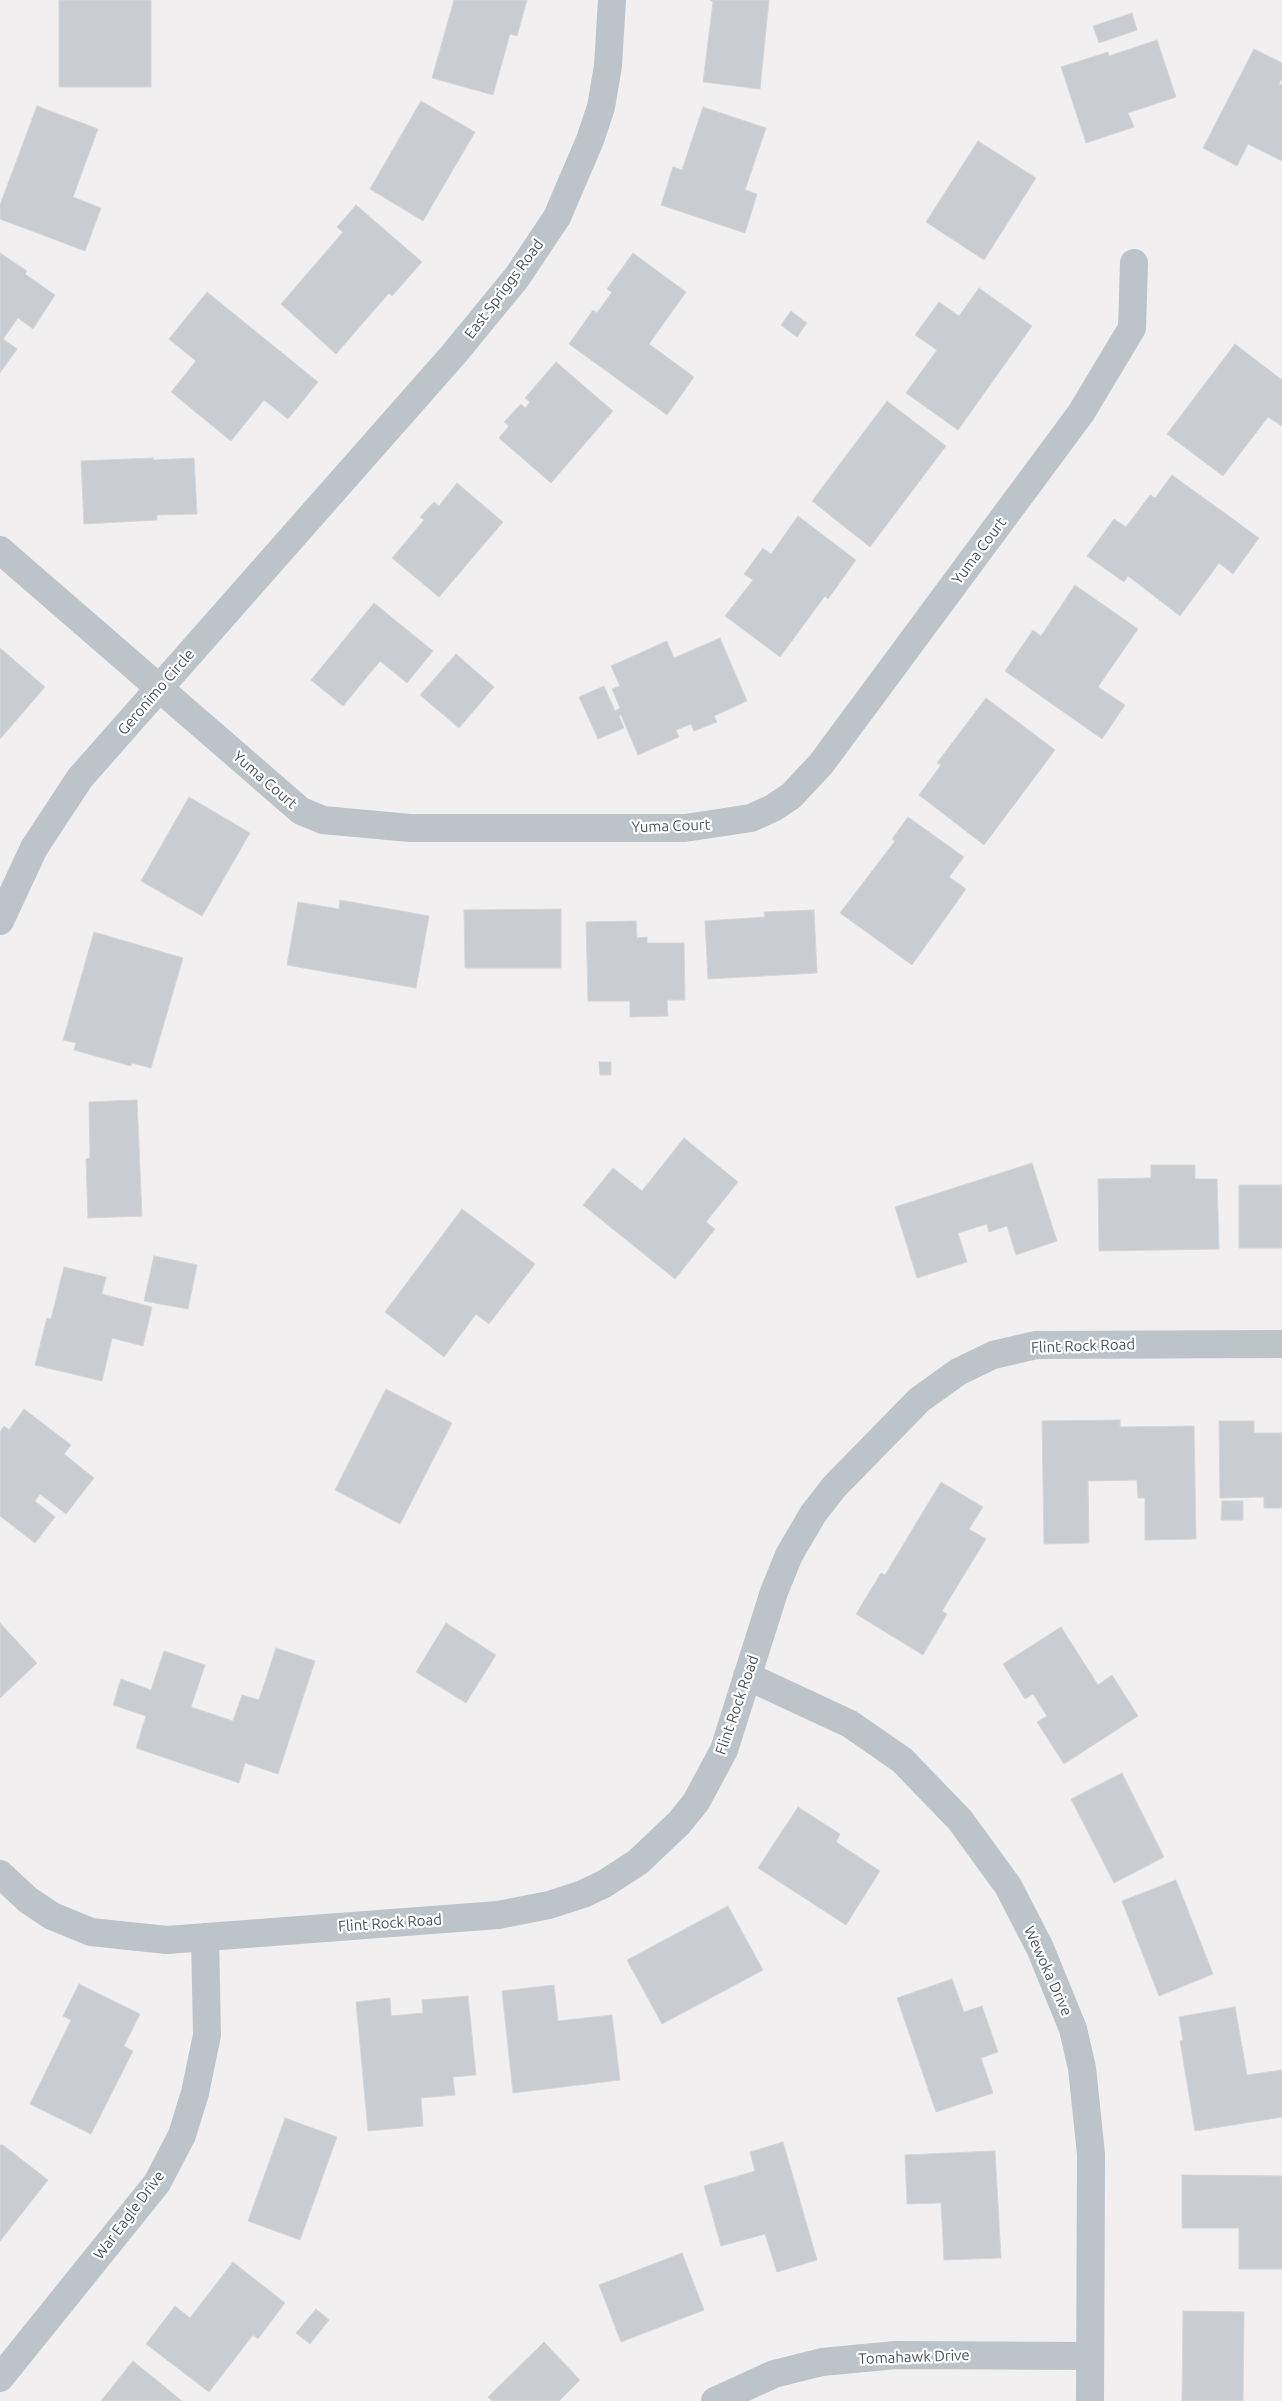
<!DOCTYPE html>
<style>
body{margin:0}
canvas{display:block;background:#f1efef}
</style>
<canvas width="1282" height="2401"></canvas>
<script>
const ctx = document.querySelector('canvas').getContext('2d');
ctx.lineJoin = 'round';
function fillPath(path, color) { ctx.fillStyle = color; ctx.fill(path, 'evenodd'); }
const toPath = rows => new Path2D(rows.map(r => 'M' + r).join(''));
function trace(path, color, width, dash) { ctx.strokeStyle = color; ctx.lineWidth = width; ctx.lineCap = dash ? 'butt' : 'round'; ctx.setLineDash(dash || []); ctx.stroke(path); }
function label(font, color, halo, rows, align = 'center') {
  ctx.font = font + ' Ubuntu,sans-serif'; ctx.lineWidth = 4.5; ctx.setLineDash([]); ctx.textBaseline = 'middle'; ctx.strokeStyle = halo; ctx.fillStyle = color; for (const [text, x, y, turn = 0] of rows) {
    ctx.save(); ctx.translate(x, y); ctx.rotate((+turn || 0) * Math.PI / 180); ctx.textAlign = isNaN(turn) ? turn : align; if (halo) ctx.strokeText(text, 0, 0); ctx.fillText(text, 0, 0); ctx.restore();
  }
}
const building = toPath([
 [59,0,151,0,151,87,59,87,59,0],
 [454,0,527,0,517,36,510,34,493,95,432,78,454,0],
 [710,0,769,0,760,89,703,82,713,2,710,0],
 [1132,13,1137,30,1099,43,1093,26,1132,13],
 [1157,40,1176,97,1128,113,1134,127,1086,143,1061,67,1108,52,1109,56,1157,40],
 [1254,49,1282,63,1282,79,1279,84,1282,85,1282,161,1248,144,1237,166,1203,148,1254,49],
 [421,101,475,132,423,221,370,189,421,101],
 [37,106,98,129,73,197,101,208,85,251,0,219,0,205,37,106],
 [703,107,766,128,745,190,757,194,745,233,661,205,673,167,682,170,703,107],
 [978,141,1036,178,984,260,926,222,978,141],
 [356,205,422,262,392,296,389,293,336,354,281,304,343,232,337,227,356,205],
 [0,253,27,271,25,274,55,295,33,329,18,318,3,339,17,349,0,373,0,253],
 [633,253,686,292,649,344,694,377,667,415,569,344,593,310,597,313,612,292,607,289,633,253],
 [979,288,1032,326,958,430,906,393,937,350,915,335,939,302,959,316,979,288],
 [207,292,318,382,288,419,264,400,231,441,171,392,196,361,169,339,207,292],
 [791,311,807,323,797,337,781,325,791,311],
 [1235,344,1282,380,1282,426,1268,417,1223,476,1167,434,1235,344],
 [556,362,613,411,551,483,499,438,509,426,504,422,521,404,525,408,530,402,525,398,556,362],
 [887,401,946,446,870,547,812,501,887,401],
 [153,458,153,460,194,458,197,514,157,515,157,520,84,524,81,461,153,458],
 [1172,475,1259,538,1233,574,1219,563,1180,616,1128,576,1124,582,1087,556,1114,519,1126,527,1150,495,1155,498,1172,475],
 [457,483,503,522,439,597,392,558,424,520,420,517,434,502,439,506,457,483],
 [798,516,856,560,828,599,825,596,780,657,725,616,753,580,744,574,763,548,771,554,798,516],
 [1075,585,1138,629,1098,687,1125,705,1102,739,1005,671,1033,630,1041,636,1075,585],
 [374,603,433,651,407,683,380,661,343,706,311,680,374,603],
 [720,638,747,701,714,716,717,722,694,731,691,724,676,730,679,737,638,755,621,715,619,716,624,728,598,739,579,697,604,686,615,711,620,708,612,689,620,686,611,666,667,641,674,658,720,638],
 [0,648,45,687,0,739,0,648],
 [456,654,494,687,459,728,420,695,456,654],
 [986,698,1055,750,984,845,919,795,941,765,937,763,986,698],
 [189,797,250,833,202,916,141,881,189,797],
 [908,817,964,857,949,877,966,889,912,965,840,913,895,841,892,839,908,817],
 [340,900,429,916,416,988,287,965,298,902,339,909,340,900],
 [561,909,561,968,465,968,464,910,561,909],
 [814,910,817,973,708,979,705,921,765,917,764,912,814,910],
 [636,921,637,938,647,937,647,943,684,943,685,1000,667,1000,668,1016,630,1017,630,1001,588,1001,586,922,636,921],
 [94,932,183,958,151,1068,132,1063,131,1066,74,1050,76,1043,63,1040,94,932],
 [599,1062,611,1062,611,1075,600,1075,599,1062],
 [137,1100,142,1216,88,1218,86,1159,90,1158,89,1102,137,1100],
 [684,1138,738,1182,706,1222,715,1229,675,1279,583,1205,613,1168,642,1191,684,1138],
 [1032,1163,1057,1241,1016,1255,1007,1226,989,1232,987,1224,958,1233,967,1262,917,1278,895,1207,1032,1163],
 [1151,1165,1195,1165,1195,1179,1217,1179,1219,1249,1099,1251,1098,1179,1151,1178,1151,1165],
 [1239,1185,1282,1185,1282,1248,1239,1248,1239,1185],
 [462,1209,535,1264,489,1324,476,1314,444,1357,385,1312,462,1209],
 [154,1256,197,1265,188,1309,144,1301,154,1256],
 [64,1267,106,1277,102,1294,152,1307,143,1346,112,1338,102,1381,35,1365,47,1318,51,1319,64,1267],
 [386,1389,452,1423,400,1524,335,1490,386,1389],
 [24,1409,71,1445,64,1454,94,1478,66,1514,40,1494,35,1501,55,1517,35,1543,0,1516,0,1432,4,1426,9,1430,24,1409],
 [1120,1420,1120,1427,1194,1426,1196,1539,1145,1540,1145,1498,1138,1498,1137,1480,1088,1481,1089,1543,1044,1544,1042,1421,1120,1420],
 [1219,1421,1254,1421,1254,1433,1282,1433,1282,1508,1264,1508,1264,1497,1220,1498,1219,1421],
 [941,1482,983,1507,969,1529,986,1539,942,1611,947,1614,923,1655,856,1614,881,1573,885,1575,941,1482],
 [1222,1501,1243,1501,1243,1520,1221,1520,1222,1501],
 [0,1623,37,1663,0,1698,0,1623],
 [446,1623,496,1655,466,1703,416,1672,446,1623],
 [1061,1627,1098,1685,1112,1675,1138,1716,1064,1764,1037,1722,1047,1716,1033,1694,1025,1699,1003,1664,1061,1627],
 [276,1648,315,1661,278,1774,245,1763,239,1783,136,1748,146,1716,113,1705,121,1679,151,1690,164,1651,205,1665,191,1707,233,1721,242,1695,259,1700,276,1648],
 [1122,1773,1164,1857,1114,1883,1071,1799,1122,1773],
 [798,1807,840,1834,836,1842,880,1871,846,1925,758,1868,798,1807],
 [1176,1880,1213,1974,1159,1996,1122,1901,1176,1880],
 [728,1906,763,1970,662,2024,627,1960,728,1906],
 [952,1979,964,2012,982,2006,998,2052,981,2058,993,2093,936,2112,897,1998,952,1979],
 [79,1984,140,2014,124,2046,133,2051,91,2134,30,2104,71,2020,63,2016,79,1984],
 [554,1985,558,2021,612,2015,620,2080,513,2093,502,1991,554,1985],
 [468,1996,476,2075,453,2077,455,2095,421,2098,423,2126,368,2131,356,2002,390,1998,391,2016,423,2013,422,2000,468,1996],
 [1235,2007,1247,2075,1282,2070,1282,2117,1195,2131,1180,2041,1183,2040,1179,2017,1235,2007],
 [285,2118,337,2137,300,2240,248,2221,285,2118],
 [783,2142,817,2260,777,2272,765,2234,721,2246,704,2186,755,2171,750,2152,783,2142],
 [0,2145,3,2145,48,2180,0,2241,0,2145],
 [995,2151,1001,2258,944,2260,941,2203,907,2204,905,2155,995,2151],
 [1182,2175,1282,2176,1282,2269,1239,2269,1239,2228,1182,2228,1182,2175],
 [682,2253,704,2310,621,2342,599,2285,682,2253],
 [233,2262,285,2303,258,2339,253,2335,209,2392,146,2344,175,2306,190,2318,233,2262],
 [316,2309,329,2320,310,2344,296,2333,316,2309],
 [1183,2311,1244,2312,1243,2401,1182,2401,1183,2311],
 [544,2342,580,2380,559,2401,492,2401,488,2397,544,2342],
 [133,2361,182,2401,101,2401,133,2361]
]);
const minor = toPath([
 [0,550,301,811,323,820,410,828,685,828,751,818,773,808,791,796,821,764,1081,413,1132,328,1134,263],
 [0,921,34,848,80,778,453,355,517,277,557,217,590,140,601,107,608,66,612,0],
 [747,1676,850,1724,902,1760,960,1820,1008,1886,1040,1948,1073,2029,1082,2068,1091,2154,1090,2401],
 [0,1874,28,1900,52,1916,91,1932,167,1940,498,1915,549,1905,583,1894,604,1884,638,1862,679,1823,696,1802,724,1750,774,1592,789,1555,813,1514,834,1487,919,1400,958,1372,993,1355,1036,1345,1282,1344],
 [0,2378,157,2183,182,2135,195,2093,207,2035,205,1937],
 [715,2401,774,2374,822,2362,896,2355,1090,2356]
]);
const streetNames = [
 ["East Spriggs Road",504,289,-53],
 ["Yuma Court",979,551,-53],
 ["Geronimo Circle",156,692,-49],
 ["Yuma Court",265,780,41],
 ["Yuma Court",671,826,-2],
 ["Flint Rock Road",1083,1346,-2],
 ["Flint Rock Road",737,1705,-71],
 ["Flint Rock Road",390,1923,-4],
 ["Wewoka Drive",1048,1971,66],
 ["War Eagle Drive",129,2215,-53],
 ["Tomahawk Drive",914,2357,-2]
];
fillPath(building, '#c9ccd1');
trace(building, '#d4d6da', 1);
trace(minor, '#bcc4ca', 28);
label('15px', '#49535a', '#fff', streetNames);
</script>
